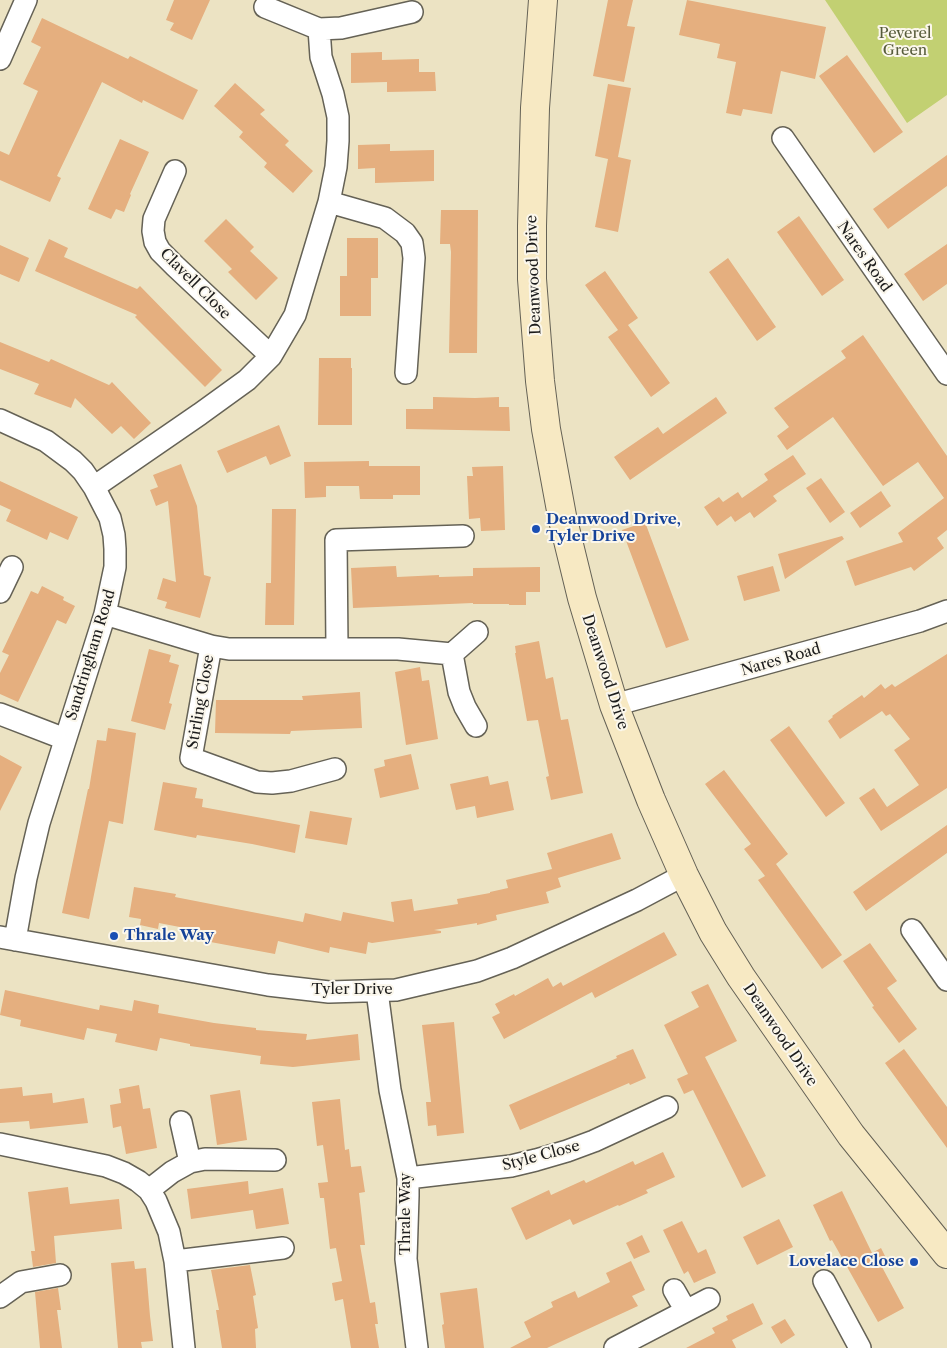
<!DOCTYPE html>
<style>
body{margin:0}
canvas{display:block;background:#ece3c3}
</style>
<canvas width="947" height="1348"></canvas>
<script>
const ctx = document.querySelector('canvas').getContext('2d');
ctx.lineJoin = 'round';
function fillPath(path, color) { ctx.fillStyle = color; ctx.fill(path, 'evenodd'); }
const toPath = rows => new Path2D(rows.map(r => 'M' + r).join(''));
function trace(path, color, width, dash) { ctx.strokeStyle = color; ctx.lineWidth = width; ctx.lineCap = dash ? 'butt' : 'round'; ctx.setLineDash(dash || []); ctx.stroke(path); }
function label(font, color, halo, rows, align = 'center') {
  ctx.font = font + ' "Libre Caslon Text",serif'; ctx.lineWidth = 4; ctx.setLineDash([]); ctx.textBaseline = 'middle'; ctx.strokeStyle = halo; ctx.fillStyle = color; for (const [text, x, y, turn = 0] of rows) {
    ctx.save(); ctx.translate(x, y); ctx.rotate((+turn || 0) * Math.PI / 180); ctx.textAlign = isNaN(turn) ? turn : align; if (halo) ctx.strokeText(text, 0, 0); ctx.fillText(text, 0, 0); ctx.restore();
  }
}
const green = toPath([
 [825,0,947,0,947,95,907,123]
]);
const building = toPath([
 [174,0,210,0,192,40,170,30,174,23,166,20],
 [608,0,633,0,627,26,635,27,624,82,593,76],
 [687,0,826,27,815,79,781,71,772,114,743,109,741,116,726,113,736,62,717,58,720,44,679,35],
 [42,18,128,59,130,56,198,90,183,120,143,100,142,103,102,82,57,176,61,178,50,202,0,180,0,151,9,155,38,91,23,84,41,47,31,42],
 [382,52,382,60,419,59,419,72,435,72,436,91,387,92,387,82,351,83,351,53],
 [847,55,903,132,874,153,819,76],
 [235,83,265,110,260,114,289,141,285,145,313,171,293,193,264,167,267,163,239,137,243,132,214,106],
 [608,84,631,88,618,157,631,160,618,232,595,227,608,159,595,156],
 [120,139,149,152,130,194,131,195,124,212,116,209,111,219,88,209],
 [390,144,390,151,434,150,434,181,375,183,375,168,358,169,358,145],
 [947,155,947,186,888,229,873,209],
 [441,210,478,210,477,353,449,353,451,252,450,244,440,244],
 [799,216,844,280,822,296,777,232],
 [226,219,254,247,250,251,278,278,256,300,228,272,232,269,204,241],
 [347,238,378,238,378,278,371,278,371,316,340,316,340,276,347,276],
 [49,239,68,248,64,257,137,289,140,286,222,370,205,387,135,317,137,315,35,271],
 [947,244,947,284,923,301,904,274],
 [0,245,29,258,19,282,0,274],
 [728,258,776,327,757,341,709,272],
 [605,271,638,318,628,325,670,383,651,397,608,337,618,330,585,285],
 [863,335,947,456,947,530,937,538,944,548,914,571,911,567,855,586,846,561,903,542,898,533,944,498,918,462,883,486,833,417,787,450,777,436,789,427,774,408,846,358,841,351],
 [0,342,49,362,51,359,109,385,112,382,151,423,134,439,121,426,112,434,75,398,71,408,34,394,39,384,0,369],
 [319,358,351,358,351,368,352,368,352,425,318,425],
 [433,397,475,398,499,397,499,407,509,407,510,431,406,429,406,409,433,409],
 [716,397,727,413,630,480,614,457,658,427,663,434],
 [279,425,291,456,270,465,266,456,227,473,217,451],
 [793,455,806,474,773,496,777,501,754,518,750,512,735,522,731,516,717,526,704,507,719,497,723,502,738,492,742,498,768,480,764,474],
 [369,461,369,466,420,466,420,495,393,495,393,499,360,499,359,486,326,486,326,497,305,498,304,462],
 [181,464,197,506,204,575,211,577,200,618,165,608,167,602,157,599,163,578,176,582,168,501,156,506,150,490,158,487,153,475],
 [503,466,505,530,481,531,480,518,469,519,467,476,473,476,472,467],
 [821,478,845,512,830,523,806,488],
 [0,481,78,517,68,540,50,532,47,540,6,521,11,510,0,505],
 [881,491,891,506,860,528,850,513],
 [272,509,296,509,294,625,265,625,266,583,271,583],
 [645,522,689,640,666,648,622,530],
 [842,536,844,539,785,579,778,554],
 [396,566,397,577,439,575,439,577,473,576,473,568,540,567,540,592,526,592,526,605,509,605,509,604,473,604,473,603,353,608,351,568],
 [773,566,780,591,744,601,737,576],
 [42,586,64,597,63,600,75,606,66,624,57,620,18,702,0,694,0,673,9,655,2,652,31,591,38,594],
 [539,641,546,679,553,677,561,720,568,719,583,793,551,800,546,777,549,776,538,720,527,721,515,653,516,653,515,646],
 [149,649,171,655,169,662,179,665,169,703,172,704,165,730,131,721],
 [947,654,947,788,881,831,859,798,874,788,887,807,919,785,894,750,910,739,890,714,886,716,882,711,840,739,828,721,833,717,832,716,862,695,864,698,881,684,885,689,892,684,895,687],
 [420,667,422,681,429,680,438,739,406,745,395,672],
 [360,692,362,728,291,731,290,734,215,733,216,700,303,700,302,696],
 [789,726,845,803,826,817,770,740],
 [108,728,136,733,123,824,109,821,89,919,62,913,88,789,89,789,97,740,106,741],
 [411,754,419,789,380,798,374,769,385,766,384,760],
 [0,755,22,767,0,811],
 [724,770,788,854,776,864,842,955,822,969,758,880,765,876,744,849,751,844,705,784],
 [488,776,490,785,508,781,514,810,477,818,475,806,456,810,450,784],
 [163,782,197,788,195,798,203,799,202,807,300,825,295,853,252,844,197,835,196,838,154,830],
 [310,811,352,818,347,845,305,838],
 [947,825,947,853,866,911,853,892],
 [612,833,621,859,558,878,561,887,546,892,549,903,496,915,497,920,477,925,477,923,434,930,441,931,441,933,372,943,368,942,366,954,330,947,329,953,278,941,275,954,189,938,190,929,159,923,158,929,140,925,141,919,129,917,134,887,176,894,175,897,303,922,305,913,341,921,343,912,394,922,391,902,412,899,414,911,458,904,457,899,490,893,490,892,508,888,506,880,552,869,547,853],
 [664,932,677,955,595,998,592,992,504,1039,492,1017,500,1013,495,1004,514,994,515,996,548,978,553,987,561,982,563,986],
 [870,943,897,981,887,988,917,1029,899,1043,872,1007,874,1006,843,961],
 [708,984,737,1041,705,1057,766,1176,742,1188,693,1090,684,1094,677,1079,688,1074,664,1025,699,1007,691,992],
 [5,990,99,1010,100,1005,132,1011,134,1000,159,1005,158,1013,214,1023,256,1028,256,1030,307,1034,306,1040,358,1034,360,1060,293,1067,260,1064,261,1056,190,1046,190,1044,160,1038,157,1051,115,1042,117,1034,87,1028,84,1040,20,1026,21,1020,0,1015],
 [454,1022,464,1133,437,1136,436,1125,428,1126,426,1102,431,1102,422,1025],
 [633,1049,646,1078,630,1085,629,1083,520,1130,509,1105,617,1058,616,1056],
 [904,1049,947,1107,947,1148,885,1063],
 [139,1085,143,1109,150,1108,157,1148,126,1154,121,1126,113,1128,110,1105,121,1103,119,1089],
 [22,1087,23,1096,52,1093,53,1103,84,1098,88,1123,30,1129,29,1121,0,1123,0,1089],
 [240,1090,247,1140,217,1145,210,1095],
 [340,1099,345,1150,349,1149,351,1167,361,1166,365,1192,359,1193,365,1245,360,1245,370,1303,375,1302,378,1324,375,1324,379,1348,351,1348,343,1299,335,1301,332,1283,342,1281,336,1248,330,1249,324,1198,320,1198,318,1183,328,1182,323,1145,317,1146,312,1102],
 [663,1152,675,1177,646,1190,648,1193,619,1206,618,1205,573,1225,570,1219,526,1240,511,1208,549,1190,551,1195,584,1180,586,1183,633,1161,635,1165],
 [248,1181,249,1194,283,1188,289,1224,256,1229,253,1210,191,1219,187,1189],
 [68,1187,70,1204,119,1199,122,1229,54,1236,56,1263,33,1267,31,1251,35,1251,28,1192],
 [842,1191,872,1253,881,1248,889,1264,882,1267,904,1308,878,1322,832,1240,830,1241,813,1205],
 [779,1219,793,1247,757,1265,743,1237],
 [682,1221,698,1253,706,1249,716,1273,694,1283,688,1271,684,1274,663,1230],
 [642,1235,650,1252,634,1259,626,1243],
 [134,1261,135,1269,146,1268,150,1316,153,1341,141,1342,142,1348,118,1348,111,1263],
 [631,1261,645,1290,632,1296,638,1306,547,1348,510,1348,531,1337,524,1322,553,1307,551,1302,575,1291,578,1298,610,1282,606,1273],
 [250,1265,256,1295,253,1296,258,1328,255,1329,256,1348,222,1348,216,1310,219,1310,211,1270],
 [58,1288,61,1310,57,1310,62,1348,40,1348,35,1292],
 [477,1288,484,1348,445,1348,442,1325,444,1324,440,1293],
 [753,1303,763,1324,732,1340,736,1348,686,1348,715,1333,712,1328,728,1320,726,1316],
 [785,1319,795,1335,781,1344,771,1327]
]);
const street = toPath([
 [265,7,319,29,341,28,412,12],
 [0,59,26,0],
 [783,138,947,374],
 [175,171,154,219,153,231,155,242,160,251,175,266,271,356],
 [329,202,385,218,405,233,412,243,414,258,406,373],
 [0,420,46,441,73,461,83,471,94,487,110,518,114,535,115,549,115,567,105,614,39,823,26,878,15,940],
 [94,487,200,414,247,380,271,356,295,315,329,202,336,167,338,141,338,117,333,94,321,57,319,29],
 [0,592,12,567],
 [105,614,211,646,191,758,257,782,272,783,291,781,335,769],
 [211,646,229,649,398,649,452,654,459,692,465,707,476,726],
 [337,648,336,540,463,536],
 [452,654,477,632],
 [614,705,920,621,947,611],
 [0,714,65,739],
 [912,930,947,980],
 [0,937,268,985,329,992,396,990,477,971,512,958,637,900,684,875],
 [377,991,390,1090,408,1178,408,1196,406,1259,417,1348],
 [181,1122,190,1162,205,1159,275,1160],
 [0,1144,106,1166,124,1173,138,1181,149,1190,156,1201,169,1232,175,1261,184,1348],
 [408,1178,511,1166,536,1160,567,1151,594,1141,667,1107],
 [149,1190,172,1172,190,1162],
 [175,1261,283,1248],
 [824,1281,860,1348],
 [674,1290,686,1311],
 [0,1297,21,1282,60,1275],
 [615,1348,709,1299]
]);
const secondary = toPath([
 [543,0,535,108,532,226,532,279,540,381,546,429,562,516,582,598,614,705,651,800,684,875,713,932,741,977,851,1135,947,1254]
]);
const markers = [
 [536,529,5,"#1a4fb4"],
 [114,936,5,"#1a4fb4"],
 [914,1262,5,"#1a4fb4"]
];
const parkNames = [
 ["Peverel",905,34],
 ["Green",905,51]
];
const streetNames = [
 ["Nares Road",864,257,55],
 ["Deanwood Drive",534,275,-92],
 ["Clavell Close",195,284,45],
 ["Sandringham Road",91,655,-73],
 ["Nares Road",781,660,-16],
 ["Deanwood Drive",605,672,72],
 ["Stirling Close",201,702,-80],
 ["Tyler Drive",352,990],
 ["Deanwood Drive",780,1035,56],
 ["Style Close",541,1156,-15],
 ["Thrale Way",406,1214,-90]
];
const transitNames = [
 ["Deanwood Drive,",546,520],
 ["Tyler Drive",546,537],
 ["Thrale Way",124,936],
 ["Lovelace Close",904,1262,"right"]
];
fillPath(green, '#c2d072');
fillPath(building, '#e5af7f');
trace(street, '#656256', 24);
trace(secondary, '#656256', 30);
trace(street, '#fff', 21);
trace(secondary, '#f7e9c3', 28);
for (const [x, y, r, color] of markers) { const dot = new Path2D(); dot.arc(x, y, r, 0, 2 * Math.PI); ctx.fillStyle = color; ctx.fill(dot); trace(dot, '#fbf7ec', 2); }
label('15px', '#565b3a', '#fbf7ec', parkNames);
label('15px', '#1c1c1c', '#fbf7ec', streetNames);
label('bold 15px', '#164399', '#fbf7ec', transitNames, 'left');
</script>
